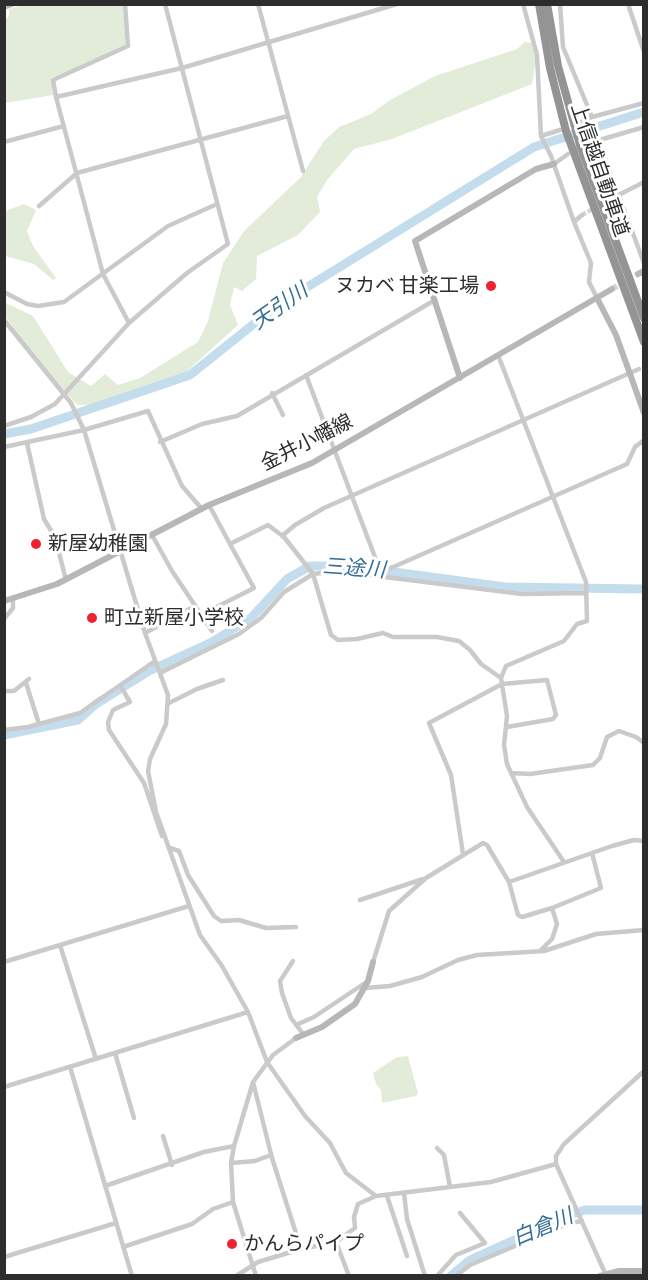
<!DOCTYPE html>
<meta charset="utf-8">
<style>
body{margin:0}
#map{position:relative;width:648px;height:1280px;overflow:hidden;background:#fff;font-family:Manrope,sans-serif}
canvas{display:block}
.frame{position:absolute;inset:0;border:6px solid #2d2d2d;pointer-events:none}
</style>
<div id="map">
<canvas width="648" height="1280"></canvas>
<div class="frame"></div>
</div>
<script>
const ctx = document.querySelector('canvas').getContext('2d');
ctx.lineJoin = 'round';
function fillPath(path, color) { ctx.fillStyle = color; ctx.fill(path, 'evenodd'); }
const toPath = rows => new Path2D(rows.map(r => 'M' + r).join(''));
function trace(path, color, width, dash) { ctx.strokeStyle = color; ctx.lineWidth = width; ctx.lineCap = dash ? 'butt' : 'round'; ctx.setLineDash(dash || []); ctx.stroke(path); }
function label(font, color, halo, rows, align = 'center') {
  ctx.font = font + ' Manrope,"Noto Sans JP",sans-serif'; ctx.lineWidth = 6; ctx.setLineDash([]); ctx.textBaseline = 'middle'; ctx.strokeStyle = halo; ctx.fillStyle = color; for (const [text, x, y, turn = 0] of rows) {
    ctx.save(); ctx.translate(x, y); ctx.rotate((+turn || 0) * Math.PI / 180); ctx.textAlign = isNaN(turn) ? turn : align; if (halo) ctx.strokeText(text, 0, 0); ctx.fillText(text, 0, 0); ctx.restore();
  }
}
const green = toPath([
 [26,4,123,5,126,47,51,78,53,95,5,103,4,22,9,15,9,9],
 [525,42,532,43,536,60,532,84,392,139,354,149,327,180,317,197,320,212,298,235,257,256,256,279,242,291,234,287,230,305,238,325,185,373,96,405,77,405,37,361,5,316,4,302,33,316,68,372,91,386,105,374,118,385,140,378,198,342,208,321,223,263,244,231,300,178,324,141,339,127,371,114,390,100,435,76,517,49],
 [24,204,36,210,27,231,33,246,56,278,53,280,34,264,5,256,5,211],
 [408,1056,418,1093,416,1096,382,1103,381,1090,376,1084,373,1073,397,1057]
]);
const river = toPath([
 [4,434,31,429,190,375,275,307,534,147,644,112],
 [4,735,78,720,96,704,149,671,212,642,251,618,287,579,310,566,349,566,505,587,644,589],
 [451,1276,470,1260,567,1216,585,1210,644,1210]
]);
const streetTunnel = toPath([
 [582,215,609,200]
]);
const secondaryTunnel = toPath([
 [612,289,638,274]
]);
const street = toPath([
 [258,4,303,171],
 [523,4,537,55,541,136,551,156,574,222,591,263,589,282,597,298],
 [560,4,563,47,592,117,579,123],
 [628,4,644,52],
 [56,97,53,80,128,46,125,4],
 [592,117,644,103],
 [541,136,560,130],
 [598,140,644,263],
 [4,142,64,126],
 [586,144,644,127],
 [554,164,568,154],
 [609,200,644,182],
 [39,206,77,173,288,116],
 [574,222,582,215],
 [4,292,27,304,38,306,64,302,168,226,217,204],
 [4,320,71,403,84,430,145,633,168,695,166,724,150,759,148,771,156,812,200,935,222,966,248,1012,267,1062,305,1116,330,1143,346,1173,376,1196,491,1182,556,1164],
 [129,323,103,274,56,97,182,68,397,4],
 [498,355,586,582,587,621,577,624,564,641,506,666,501,678,507,716,504,745,507,764,527,807,564,862],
 [306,375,378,565,391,568,627,464,635,447,644,440],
 [272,393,283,415],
 [4,426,31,417,55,404,129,323,187,273,228,244,165,4],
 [160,442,202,424,237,416,435,300],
 [27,443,44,519,55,537,66,580],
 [4,447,84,430,148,411,182,486,202,509],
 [152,535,172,571,212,631],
 [282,536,295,525,324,508,639,369],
 [201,615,254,588,230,544],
 [4,619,13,608,13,600],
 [145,633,195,606],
 [160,673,239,634,261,618,284,592,313,574,284,537,268,525,230,544,209,505],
 [501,678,481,664,470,650,459,641,437,637,393,637,383,633,357,639,338,640,331,635,313,574,336,571,522,594,586,593],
 [26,683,39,724],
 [120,685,130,702,113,710,108,722,109,730,144,783,162,836],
 [4,691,14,691,29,679],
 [169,703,197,689,223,680],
 [4,730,28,727,80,713,155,661],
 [511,773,530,774,593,765,600,758,607,737,619,731,636,737,644,743],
 [170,848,179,851,188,875,214,916,221,921,239,920,266,928,296,927],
 [463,854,451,775,429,723,502,684,547,680,556,715,553,719,507,727],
 [509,882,518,915,522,917,552,908,601,888,592,853],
 [360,900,423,879],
 [60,945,96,1059],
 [540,951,552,939,557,924,552,908],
 [293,961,280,981,282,993,291,1018,304,1035],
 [4,962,189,906],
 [373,962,389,911,426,878,483,843,487,845,509,882,612,846,634,840,644,841],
 [365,988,390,986,422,977,458,960,477,955,544,951,596,934,644,930],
 [296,1025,314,1017,365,983],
 [115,1053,134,1118],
 [70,1067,132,1276],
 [253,1082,272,1158,301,1249],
 [4,1087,248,1012],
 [163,1136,172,1165],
 [437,1148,444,1155,450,1187],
 [231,1163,255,1161,271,1155],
 [105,1186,204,1152,234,1146],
 [404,1193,407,1219,425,1276],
 [387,1196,407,1256],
 [336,1242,349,1276],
 [123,1247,192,1224,213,1209,233,1202],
 [4,1257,116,1223],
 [605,1273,556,1164,556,1156,564,1144,644,1071],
 [236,1276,258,1262,301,1249,336,1242,355,1228,354,1217,358,1204,376,1196],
 [256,1276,233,1202,231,1163,234,1146,253,1082,273,1055,296,1038],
 [437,1276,456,1255,485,1243,460,1213],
 [456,1276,470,1265,570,1223,582,1221]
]);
const secondary = toPath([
 [4,7,12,4],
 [638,274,644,271],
 [597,298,616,335,644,413],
 [460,378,415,241,536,169,554,164],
 [4,601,57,584,209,505,312,463,612,289],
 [296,1038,322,1027,355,1004,368,981,373,962],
 [600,1276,619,1271,644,1271]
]);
const highway = toPath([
 [539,4,550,68,566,131,644,342],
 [547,4,558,66,580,145,644,318]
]);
const markers = [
 [491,286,6,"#f1222f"],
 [36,544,6,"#f1222f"],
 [92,618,6,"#f1222f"],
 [232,1244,6,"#f1222f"]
];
const streetNames = [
 ["上信越自動車道",599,170,71],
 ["金井小幡線",307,443,-27]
];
const poiNames = [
 ["ヌカベ 甘楽工場",479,286,"right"],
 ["新屋幼稚園",48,544],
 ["町立新屋小学校",104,618],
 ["かんらパイプ",244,1244]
];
const waterNames = [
 ["天引川",280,307,-35],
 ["三途川",354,569,4],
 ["白倉川",543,1228,-23]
];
fillPath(green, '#e3ecd9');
trace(river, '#c3dded', 9);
trace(streetTunnel, '#d5d5d5', 4.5, [4.5, 2]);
trace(secondaryTunnel, '#d5d5d5', 6, [6, 3]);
trace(street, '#cacaca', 4.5);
trace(secondary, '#b7b7b7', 6);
trace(highway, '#949494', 8);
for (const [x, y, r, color] of markers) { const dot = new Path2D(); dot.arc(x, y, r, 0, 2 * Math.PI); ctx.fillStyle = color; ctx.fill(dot); trace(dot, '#fff', 2); }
label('20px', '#2d2d2d', '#fff', streetNames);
label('20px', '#2d2d2d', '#fff', poiNames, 'left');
label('italic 21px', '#366f94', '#fff', waterNames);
</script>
